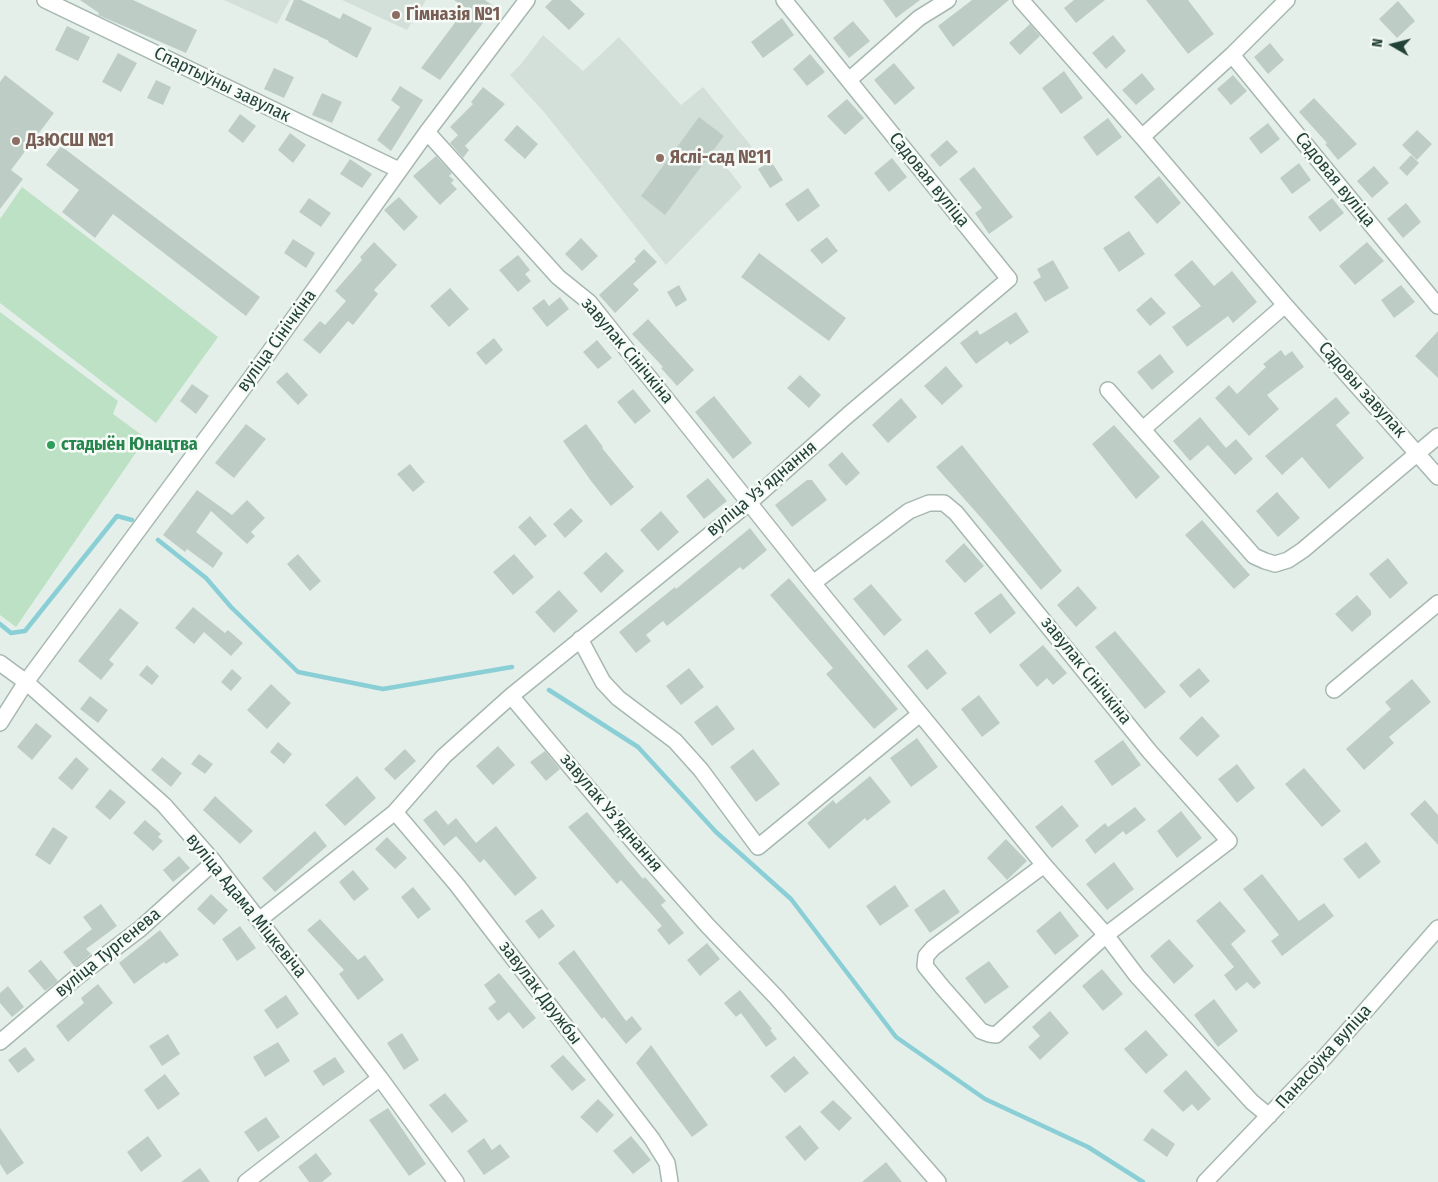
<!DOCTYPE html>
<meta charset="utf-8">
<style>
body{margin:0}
#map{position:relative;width:1438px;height:1182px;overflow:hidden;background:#e5efea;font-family:"Fira Sans Condensed",sans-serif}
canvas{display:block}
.north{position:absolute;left:1368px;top:20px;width:50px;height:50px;-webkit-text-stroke:4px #f6fbf8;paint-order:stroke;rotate:278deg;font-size:14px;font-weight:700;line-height:20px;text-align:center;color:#224238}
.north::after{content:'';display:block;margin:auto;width:18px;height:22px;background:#224238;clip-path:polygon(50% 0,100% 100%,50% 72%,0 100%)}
</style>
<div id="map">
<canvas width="1438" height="1182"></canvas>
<div class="north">N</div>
</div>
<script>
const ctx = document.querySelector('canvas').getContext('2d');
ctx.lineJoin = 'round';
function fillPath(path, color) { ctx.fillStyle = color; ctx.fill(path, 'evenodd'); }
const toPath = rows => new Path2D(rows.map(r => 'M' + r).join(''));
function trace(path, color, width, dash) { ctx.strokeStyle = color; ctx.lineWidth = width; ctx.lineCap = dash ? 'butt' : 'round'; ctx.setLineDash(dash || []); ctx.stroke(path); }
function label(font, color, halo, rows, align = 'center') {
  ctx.font = font + ' "Fira Sans Condensed",sans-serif'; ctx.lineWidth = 5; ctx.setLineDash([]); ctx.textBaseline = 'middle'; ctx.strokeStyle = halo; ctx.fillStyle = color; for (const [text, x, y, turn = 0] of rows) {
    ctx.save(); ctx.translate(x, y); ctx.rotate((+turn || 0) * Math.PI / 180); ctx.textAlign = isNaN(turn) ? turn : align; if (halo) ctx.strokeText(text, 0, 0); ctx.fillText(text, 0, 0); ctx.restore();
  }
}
const built = toPath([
 [224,0,290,0,277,24],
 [342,0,426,0,407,30],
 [543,35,583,71,619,37,681,105,703,87,752,147,727,168,742,187,666,265,544,112,510,75,521,64]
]);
const green = toPath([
 [22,187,218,337,156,423,0,303,0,219],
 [0,312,118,401,113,414,146,438,16,627,0,615]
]);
const stream = toPath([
 [158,540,206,578,231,607,298,672,383,689,512,667],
 [0,624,11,633,25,631,117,516,132,520],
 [549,690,638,747,716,832,791,899,896,1037,985,1099,1088,1147,1143,1182]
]);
const building = toPath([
 [80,0,133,0,197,30,186,53,98,15,99,13],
 [294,0,301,0,340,19,343,13,372,28,357,58,328,42,329,41,285,20],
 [454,0,485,0,495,7,440,80,421,68,466,8],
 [552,0,570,0,585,14,569,30,545,7],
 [883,0,920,0,896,18],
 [972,0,1009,0,953,47,938,26],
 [1074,0,1105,0,1076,23,1064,8],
 [1146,0,1188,0,1214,34,1188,54],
 [1398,1,1415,21,1397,38,1379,19],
 [782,18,794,35,763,58,751,42],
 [853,21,870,41,849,58,833,38],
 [1030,24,1040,36,1020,55,1009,43],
 [67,26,90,37,78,61,55,50],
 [1113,35,1126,51,1106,69,1092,53],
 [1270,43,1284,60,1268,74,1254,57],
 [118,53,137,63,121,92,102,82],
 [810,54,825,72,807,86,793,69],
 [894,63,915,88,895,105,874,80],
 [274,68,294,77,284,98,264,89],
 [1064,71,1083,98,1061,114,1042,88],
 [1142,73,1155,89,1136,105,1122,90],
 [5,75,54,113,11,170,23,179,0,209,0,82],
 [1233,75,1247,91,1231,105,1217,89],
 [156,80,171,87,163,105,147,98],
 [400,86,423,100,391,151,377,140,400,107,391,100],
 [483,87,505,104,465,146,469,150,463,158,450,143,458,135,450,127,473,104,471,102],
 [322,93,342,102,332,123,312,115],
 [1314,98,1357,144,1338,160,1325,144,1327,143,1299,112],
 [847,99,864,118,845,135,827,116],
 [240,114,256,126,243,143,228,131],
 [699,117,724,136,665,215,641,196],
 [1108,118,1122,137,1097,156,1083,137],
 [1268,123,1280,139,1261,154,1249,138],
 [517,125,538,144,525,159,504,140],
 [1417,130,1432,144,1417,160,1402,145],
 [290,133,306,145,293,163,278,150],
 [947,140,958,152,940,167,930,155],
 [61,146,260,297,246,316,113,214,95,238,62,212,79,190,46,165],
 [1411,155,1419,163,1407,176,1399,168],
 [436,156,452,173,449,176,454,180,451,183,457,189,440,205,413,176],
 [892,158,907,177,889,192,874,173],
 [350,159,372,174,362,188,340,174],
 [771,161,783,180,770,188,758,169],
 [1299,163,1311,180,1292,194,1280,178],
 [1374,166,1389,183,1372,198,1357,181],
 [974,167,1013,217,989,234,975,213,982,208,959,179],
 [1159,176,1181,203,1157,224,1134,197],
 [808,188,820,206,798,222,785,204],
 [399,197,418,217,404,231,384,210],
 [309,198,331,213,321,227,299,212],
 [1332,198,1344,213,1320,232,1308,217],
 [1406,203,1421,222,1403,238,1387,219],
 [1129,231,1145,254,1119,272,1103,248],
 [827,237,838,251,822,264,810,250],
 [581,238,598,256,582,271,565,254],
 [293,239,315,253,306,268,284,253],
 [374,242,397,265,374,290,378,294,353,325,348,321,320,354,303,340,320,321,325,325,346,301,335,291,362,260,360,257],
 [1367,242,1384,261,1355,285,1339,266],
 [644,249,657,262,633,284,639,290,615,313,599,295,636,261,634,259],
 [759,253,846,318,829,341,741,277],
 [518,255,530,270,525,274,531,281,518,292,499,270],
 [1053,260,1069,288,1045,302,1033,282,1041,277,1037,269],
 [1192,260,1214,286,1232,271,1257,302,1233,323,1228,316,1187,347,1172,327,1201,306,1174,275],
 [679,285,687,300,676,307,667,292],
 [1401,285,1415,302,1394,318,1381,300],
 [450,288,469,309,449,327,430,306],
 [560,297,569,309,547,327,532,308,544,299,549,306],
 [1151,297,1166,313,1150,326,1136,310],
 [1016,312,1029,332,1010,345,1007,341,976,364,960,343,977,330,980,335],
 [648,319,694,370,677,386,661,368,663,367,632,334],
 [1438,331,1438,378,1415,356],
 [494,338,503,350,486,365,476,353],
 [597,340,612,358,598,369,583,352],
 [1281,350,1285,356,1292,351,1304,367,1267,395,1279,409,1249,436,1215,398,1229,385,1237,394,1266,367,1263,364],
 [1160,354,1174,372,1152,390,1137,372],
 [946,366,963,386,942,405,924,386],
 [287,372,308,395,298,405,276,382],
 [800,375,821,395,809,408,787,388],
 [192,384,209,396,196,414,180,401],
 [633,389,651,411,635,424,617,402],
 [714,396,752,443,733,459,695,412],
 [1336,397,1350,413,1336,425,1364,458,1329,489,1302,457,1282,475,1265,456],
 [901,398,917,417,888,443,872,425],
 [1200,417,1226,448,1236,439,1253,459,1235,475,1208,445,1190,461,1173,441],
 [246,424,266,439,234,478,215,463],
 [586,424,603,447,602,448,634,487,611,506,591,481,563,441],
 [1114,425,1160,477,1136,499,1092,444],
 [962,445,1062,571,1041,590,983,520,936,467],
 [842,452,860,473,846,486,828,465],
 [410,464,425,482,413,492,397,474],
 [708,478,727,501,704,519,686,496],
 [807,480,812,480,827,500,792,527,775,505],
 [197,490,232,515,247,500,265,518,251,532,255,536,247,544,211,511,196,532,223,553,213,568,187,549,185,552,163,535],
 [1277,492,1300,518,1278,537,1256,511],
 [571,508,583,521,565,538,553,524],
 [661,511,679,532,658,551,640,530],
 [530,516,547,536,535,546,518,527],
 [1202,520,1250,575,1234,589,1185,535],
 [750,528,767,550,743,570,740,567,667,626,663,621,646,635,651,641,636,653,619,632,675,587,676,589],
 [964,543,984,566,965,583,945,561],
 [606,552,624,571,601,593,583,573],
 [298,554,321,581,310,591,287,564],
 [514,554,534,577,513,595,493,572],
 [1388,558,1408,583,1390,599,1369,574],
 [789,578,898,709,874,729,826,674,833,668,770,595],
 [871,584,902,620,884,636,853,599],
 [1078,586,1097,608,1076,627,1057,605],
 [559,590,578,611,554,633,535,612],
 [1001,593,1016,613,990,634,974,613],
 [1357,595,1371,611,1371,615,1352,632,1335,614],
 [193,607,225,633,228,630,243,643,231,656,204,632,194,644,175,628],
 [120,608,139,623,109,660,114,664,101,680,78,661],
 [1115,631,1166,692,1145,709,1095,647],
 [1043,645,1067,673,1053,685,1047,678,1037,687,1019,665],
 [927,649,947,673,927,690,907,666],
 [147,665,159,676,152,685,139,675],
 [689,668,704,687,681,705,666,686],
 [1199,668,1210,681,1190,698,1179,685],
 [232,669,242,678,231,691,221,682],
 [1412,679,1431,702,1389,737,1394,743,1364,770,1346,749,1391,709,1385,702],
 [271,684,291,703,267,729,247,710],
 [979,695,1000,723,982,737,961,709],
 [90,696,108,710,98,723,80,709],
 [717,705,735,729,712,746,694,722],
 [1202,716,1220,736,1197,757,1179,738],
 [36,723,52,736,32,760,17,747],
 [917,738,938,767,911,787,890,758],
 [1123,740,1141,765,1112,786,1094,761],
 [278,742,292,754,284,764,270,752],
 [498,746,515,765,493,785,476,766],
 [405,749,416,761,395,780,384,769],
 [753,749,780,784,756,802,730,767],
 [545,751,560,769,546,781,530,762],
 [199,754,213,764,205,774,191,764],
 [76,757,89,769,72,790,58,778],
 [162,757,182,773,171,787,151,770],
 [1237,764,1255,788,1237,803,1218,779],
 [1304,768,1341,811,1322,827,1285,784],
 [357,776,376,798,345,826,325,805],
 [870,776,891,802,867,821,865,818,829,849,807,823,833,800,836,804],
 [110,789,126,802,110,820,95,807],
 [215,796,253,831,240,844,203,810],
 [1425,800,1438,815,1438,845,1410,814],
 [1062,805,1079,826,1052,848,1035,827],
 [1135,807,1146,820,1126,835,1123,831,1095,854,1085,840,1105,823,1108,827],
 [436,810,448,825,456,818,476,843,496,826,537,878,515,896,484,859,480,863,456,836,444,846,423,820],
 [1181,811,1202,838,1177,858,1157,831],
 [587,812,643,879,645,877,666,901,661,905,684,933,669,945,657,930,662,926,621,880,617,884,568,827],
 [145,820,161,834,158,837,163,841,153,851,133,833],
 [53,827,68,837,50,865,35,855],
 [315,831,327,846,275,892,262,878],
 [387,837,407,858,395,869,375,849],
 [1006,839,1027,861,1007,880,987,858],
 [1366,842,1381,862,1359,879,1343,859],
 [179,856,190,868,173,882,163,870],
 [1114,862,1134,889,1107,910,1086,884],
 [353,870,369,889,354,901,339,882],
 [1262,874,1299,921,1324,903,1334,916,1282,956,1271,941,1279,935,1243,889],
 [895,885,909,906,880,926,866,906],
 [413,887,431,909,418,919,401,897],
 [944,889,960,912,930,933,914,910],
 [211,894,228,910,214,925,197,909],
 [1220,901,1246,931,1231,944,1261,983,1254,989,1247,982,1236,991,1224,975,1234,967,1196,921],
 [101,904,117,926,86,949,91,954,75,967,63,952,92,929,83,917],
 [542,909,555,926,539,939,525,921],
 [1060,911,1079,936,1055,955,1036,931],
 [320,919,358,960,365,955,384,980,358,1000,339,974,344,970,307,930],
 [240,926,256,948,237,961,222,939],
 [160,930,179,955,166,964,164,962,134,984,119,963],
 [1169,939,1194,966,1174,984,1150,956],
 [707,943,720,959,700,976,687,960],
 [574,950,626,1021,632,1016,642,1029,626,1044,604,1017,602,1019,558,963],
 [41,960,58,981,45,991,28,971],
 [989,961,1009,987,985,1004,965,978],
 [1102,969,1123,994,1103,1011,1082,986],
 [499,973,536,1018,523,1029,509,1012,498,1021,488,1008,496,1002,484,985],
 [98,984,113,1003,68,1042,56,1026,84,1003,81,998],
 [8,986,24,1007,12,1017,0,1003,0,993],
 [740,990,772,1029,770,1030,777,1039,766,1047,741,1013,736,1017,724,1003],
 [286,995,299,1014,277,1029,264,1010],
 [1214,999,1238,1031,1218,1047,1194,1015],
 [1050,1011,1069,1033,1040,1060,1028,1047,1040,1036,1032,1027],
 [1146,1030,1168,1055,1146,1074,1124,1049],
 [402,1033,419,1060,404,1070,387,1043],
 [168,1034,180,1054,162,1066,149,1046],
 [278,1042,290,1061,265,1077,253,1057],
 [651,1045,708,1125,692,1137,636,1063],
 [25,1047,35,1060,18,1073,8,1060],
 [563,1055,586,1080,572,1091,550,1066],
 [794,1056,809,1073,785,1093,770,1076],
 [335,1057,345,1072,323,1086,313,1071],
 [1186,1070,1211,1099,1198,1111,1192,1104,1183,1112,1163,1091],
 [165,1074,180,1094,158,1110,144,1090],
 [445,1093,468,1121,452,1133,429,1105],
 [598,1099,614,1115,597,1133,580,1117],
 [833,1100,852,1118,839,1131,820,1112],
 [388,1108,426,1164,409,1176,369,1120],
 [266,1117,280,1137,258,1152,244,1132],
 [800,1125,819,1148,805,1161,785,1137],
 [0,1128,24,1163,7,1175,0,1164],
 [1152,1128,1175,1144,1167,1157,1143,1140],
 [148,1136,162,1156,141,1172,127,1152],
 [631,1136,651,1160,633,1174,613,1151],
 [484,1138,492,1150,500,1144,510,1157,484,1175,467,1151],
 [316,1153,332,1174,322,1182,309,1182,298,1167],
 [886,1162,902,1182,862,1182],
 [200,1168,210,1182,181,1182]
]);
const minor = toPath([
 [45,0,399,170],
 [1021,0,1142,137,1232,55,1287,0],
 [1232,55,1438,306],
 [849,80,919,18,948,0],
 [427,132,558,277,589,302,813,583,1044,865,1106,935,1137,976,1252,1102,1269,1116],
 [1142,137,1285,305,1438,477],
 [1108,390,1254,556,1265,561,1275,564,1288,560,1303,550,1438,436],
 [1143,429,1285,305],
 [813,583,909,511,929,503,944,503,956,513,1150,752,1229,841,1106,935,996,1035,989,1034,981,1031,943,988,925,966,926,956,933,948,1044,865],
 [580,639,603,682,618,698,675,741,701,770,758,847,920,714],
 [0,663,26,682,164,805,214,862,259,920,380,1078,456,1182],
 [1334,690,1438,603],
 [511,696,636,845,707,925,776,997,938,1182],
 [0,723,26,682,253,375,427,132,527,0],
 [395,812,457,885,652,1139,667,1163,670,1182],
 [259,920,395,812,444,756,511,696,750,502,848,415,1009,279,784,0],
 [0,1042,77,977,140,929,214,862],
 [246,1182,380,1078],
 [1205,1182,1324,1058,1438,928]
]);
const markers = [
 [396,15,5,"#8d6e63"],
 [16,141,5,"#8d6e63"],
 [660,158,5,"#8d6e63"],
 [51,445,5,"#2e9e5b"]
];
const educationNames = [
 ["Гімназія №1",406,15],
 ["ДзЮСШ №1",26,141],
 ["Яслі-сад №11",670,158]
];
const streetNames = [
 ["Спартыўны завулак",222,85,26],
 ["Садовая вуліца",929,180,51],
 ["Садовая вуліца",1335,180,51],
 ["вуліца Сінічкіна",277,341,-54],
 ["завулак Сінічкіна",627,351,50],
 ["Садовы завулак",1362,390,48],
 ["вуліца Узʼяднання",762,489,-40],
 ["завулак Сінічкіна",1086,671,51],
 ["завулак Узʼяднання",611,813,50],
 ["вуліца Адама Міцкевіча",246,906,51],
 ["вуліца Тургенева",108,953,-39],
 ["завулак Дружбы",540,993,53],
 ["Панасоўка вуліца",1324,1057,-48]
];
const leisureNames = [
 ["стадыён Юнацтва",61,445]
];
fillPath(built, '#d3dfd9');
fillPath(green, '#bde1c5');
trace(stream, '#8aced6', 4.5);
fillPath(building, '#bdcdc5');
trace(minor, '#a7b8b1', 18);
trace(minor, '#fff', 15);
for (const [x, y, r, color] of markers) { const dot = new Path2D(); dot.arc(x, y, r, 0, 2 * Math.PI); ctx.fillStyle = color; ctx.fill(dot); trace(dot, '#f6fbf8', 2); }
label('bold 18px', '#785e54', '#f6fbf8', educationNames, 'left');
label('18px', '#224238', '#f6fbf8', streetNames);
label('bold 18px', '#27864d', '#f6fbf8', leisureNames, 'left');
</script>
